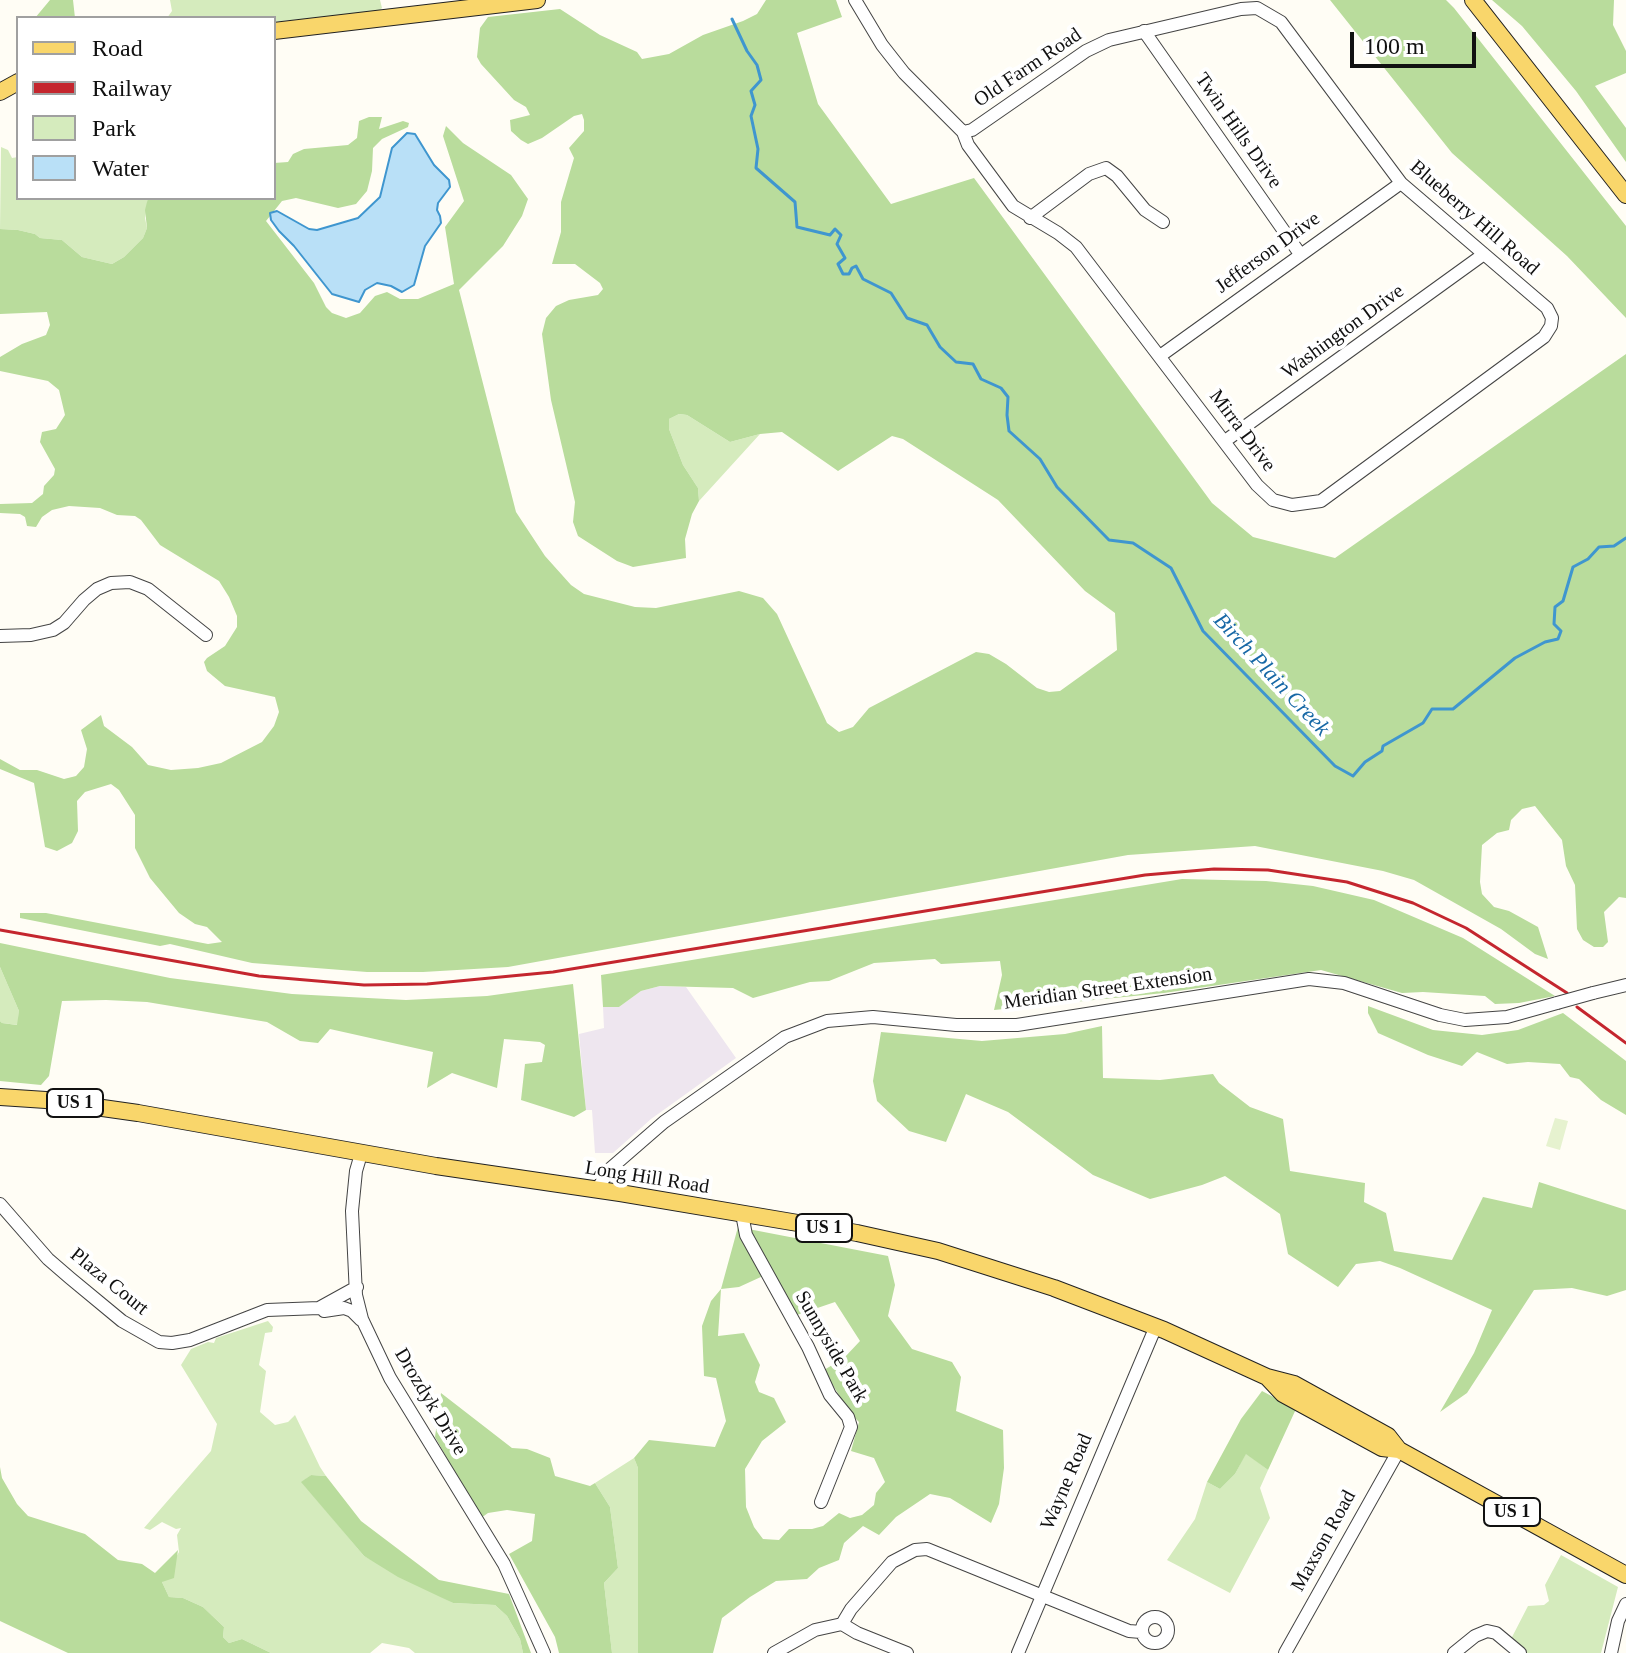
<!DOCTYPE html>
<style>
body{margin:0}
#map{position:relative;width:1626px;height:1653px;overflow:hidden;background:#fffdf5;font-family:Georgia,serif}
canvas{display:block}
.legend{position:absolute;left:16px;top:16px;width:260px;height:184px;box-sizing:border-box;background:#fff;border:2px solid #a0a0a0;margin:0;padding:10px 14px;list-style:none;font-size:24px;color:#111}
.legend li{display:flex;align-items:center;gap:16px;height:40px}
.legend b{width:40px;border:2px solid #a0a0a0}
.scale{position:absolute;left:1350px;top:32px;width:126px;height:36px;box-sizing:border-box;border:4px solid #111;border-top:0;padding-left:10px;font-size:24px;line-height:28px;white-space:nowrap;color:#111;-webkit-text-stroke:6px #fff;paint-order:stroke}
</style>
<div id="map">
<canvas width="1626" height="1653"></canvas>
<ul class="legend">
<li><b style="height:10px;background:#f9d66b"></b>Road</li>
<li><b style="height:10px;background:#c4262e"></b>Railway</li>
<li><b style="height:22px;background:#d5ebbd"></b>Park</li>
<li><b style="height:22px;background:#b9e0f7"></b>Water</li>
</ul>
<div class="scale">100 m</div>
</div>
<script>
const ctx = document.querySelector('canvas').getContext('2d');
ctx.lineJoin = 'round';
function fillPath(path, color) { ctx.fillStyle = color; ctx.fill(path, 'evenodd'); }
const toPath = rows => new Path2D(rows.map(r => 'M' + r).join(''));
function trace(path, color, width, dash) { ctx.strokeStyle = color; ctx.lineWidth = width; ctx.lineCap = dash ? 'butt' : 'round'; ctx.setLineDash(dash || []); ctx.stroke(path); }
function label(font, color, halo, rows, align = 'center') {
  ctx.font = font + ' Georgia,serif'; ctx.lineWidth = 8; ctx.setLineDash([]); ctx.textBaseline = 'middle'; ctx.strokeStyle = halo; ctx.fillStyle = color; for (const [text, x, y, turn = 0] of rows) {
    ctx.save(); ctx.translate(x, y); ctx.rotate((+turn || 0) * Math.PI / 180); ctx.textAlign = isNaN(turn) ? turn : align; if (halo) ctx.strokeText(text, 0, 0); ctx.fillText(text, 0, 0); ctx.restore();
  }
}
const industrial = toPath([
 [660,986,686,987,736,1058,651,1119,613,1153,595,1153,592,1110,586,1110,579,1034,604,1028,603,1007,619,1007,641,991]
]);
const green = toPath([
 [170,0,380,0,382,8,379,11,274,22,274,18,167,18,172,11],
 [1,147,8,150,12,158,18,157,18,198,148,198,145,218,147,228,143,238,124,257,112,264,82,257,62,240,40,238,35,234,18,230,0,229],
 [679,414,687,415,730,442,760,434,699,501,698,488,683,465,669,429,669,419],
 [0,967,19,1011,18,1025,2,1023,0,1021],
 [268,1321,273,1327,272,1332,265,1333,259,1365,266,1371,260,1412,275,1425,288,1422,295,1415,320,1467,326,1476,311,1475,302,1482,364,1556,453,1603,495,1605,507,1616,520,1639,523,1653,415,1653,409,1648,382,1643,370,1653,271,1653,242,1639,229,1643,223,1637,224,1627,203,1607,183,1598,169,1597,162,1582,179,1552,177,1535,181,1528,176,1529,162,1522,150,1530,144,1528,211,1451,217,1424,181,1365,191,1349,208,1342,214,1343,216,1338],
 [1246,1453,1268,1470,1260,1488,1270,1518,1230,1593,1167,1560,1195,1519,1207,1482,1220,1489,1235,1474],
 [634,1458,638,1468,638,1653,612,1653,604,1583,618,1568,610,1507,595,1483],
 [1561,1555,1618,1587,1601,1653,1526,1653,1511,1639,1528,1606,1544,1605,1549,1601,1545,1585]
]);
const forest = toPath([
 [50,0,73,0,75,18,35,18],
 [766,0,836,0,842,17,797,33,818,104,891,204,974,178,1212,503,1253,537,1335,558,1626,354,1626,898,1619,897,1604,912,1608,942,1603,947,1594,947,1583,940,1577,929,1575,885,1566,866,1562,840,1535,806,1522,809,1511,820,1509,830,1497,833,1482,845,1480,882,1482,894,1494,907,1509,911,1538,927,1548,959,1535,954,1501,929,1414,880,1383,871,1255,846,1128,855,508,967,423,972,367,972,252,963,170,944,160,946,20,918,20,913,46,913,208,944,222,942,207,927,195,924,179,913,150,878,135,848,135,815,119,790,111,784,85,792,77,801,78,831,72,843,57,851,45,847,34,783,0,769,0,759,20,770,37,770,64,779,76,776,84,767,87,749,81,730,101,715,104,726,132,747,148,765,171,770,198,768,221,763,262,742,274,726,279,712,275,697,225,686,207,671,204,662,207,658,225,646,237,627,237,616,229,597,219,581,160,545,141,520,135,516,117,515,100,508,69,506,52,510,42,517,36,527,27,526,25,517,20,514,0,513,0,504,32,503,43,494,44,486,54,475,55,469,40,442,42,432,56,429,65,415,59,390,48,381,0,371,0,357,22,344,46,335,50,325,47,312,0,314,0,229,18,230,35,234,40,238,62,240,82,257,112,264,124,257,143,238,147,228,145,210,148,198,274,198,274,163,288,162,293,154,304,149,348,145,357,138,359,121,369,117,382,117,379,129,403,121,409,123,408,127,382,139,373,148,372,171,367,191,356,204,338,208,296,198,282,201,266,221,314,283,326,307,332,313,346,318,360,313,375,296,387,292,400,299,418,299,454,284,445,227,464,201,443,136,446,126,463,143,511,175,528,199,522,216,503,246,459,290,516,512,545,556,571,585,584,594,635,607,656,608,739,591,763,598,777,614,827,723,839,732,853,727,869,708,976,652,989,654,1006,664,1037,688,1049,692,1060,691,1117,650,1115,613,1085,591,998,500,903,439,892,436,838,471,782,432,760,434,730,442,687,415,679,414,669,419,669,429,683,465,698,488,699,501,692,514,685,539,686,558,633,567,617,561,578,536,573,522,575,502,551,400,542,334,546,318,556,306,569,300,598,295,603,289,600,283,575,264,552,264,561,232,561,202,574,158,569,148,584,131,584,120,582,114,574,116,542,138,528,144,521,140,511,131,510,120,530,115,526,107,514,100,481,64,477,57,480,28,488,17,560,9,600,35,637,52,642,59,669,54,703,35,743,21,757,14],
 [1330,0,1446,0,1454,8,1626,226,1626,318,1567,256,1452,153],
 [1492,0,1614,0,1613,25,1626,51,1626,73,1595,86,1626,128,1626,162,1576,91,1522,26],
 [1182,879,1266,881,1313,886,1374,900,1463,938,1555,996,1519,1003,1495,1004,1485,996,1423,992,1402,993,1321,970,1164,993,994,1010,1002,975,1000,961,941,964,935,959,874,963,829,981,810,982,753,998,733,988,660,986,641,991,619,1007,603,1007,601,975],
 [0,943,170,978,292,994,406,1000,487,996,573,984,586,1110,574,1117,521,1100,525,1064,542,1062,545,1045,540,1042,504,1039,497,1088,452,1073,427,1088,433,1052,330,1029,318,1043,300,1041,267,1022,147,1002,106,1000,62,1001,49,1076,41,1085,0,1081,0,1021,2,1023,17,1025,19,1011,0,967],
 [1368,1006,1433,1030,1482,1035,1518,1030,1563,1013,1626,1061,1626,1115,1601,1100,1579,1079,1570,1077,1560,1064,1528,1062,1507,1064,1477,1052,1462,1066,1428,1055,1378,1033,1368,1013],
 [1102,1026,1103,1078,1160,1080,1213,1074,1219,1083,1250,1107,1283,1119,1290,1171,1365,1183,1364,1202,1386,1213,1394,1251,1452,1260,1483,1197,1532,1208,1539,1182,1626,1210,1626,1290,1607,1296,1572,1288,1534,1290,1467,1393,1440,1412,1474,1353,1492,1310,1400,1268,1380,1261,1356,1264,1338,1287,1288,1254,1280,1214,1225,1176,1202,1185,1150,1199,1093,1175,1008,1112,966,1094,946,1142,909,1131,877,1101,873,1081,881,1032,982,1041,1065,1034],
 [738,1227,888,1256,895,1285,888,1316,912,1349,952,1362,961,1377,956,1411,1003,1430,1004,1468,999,1504,991,1523,950,1498,930,1494,896,1517,879,1535,863,1526,844,1543,839,1560,819,1568,807,1579,776,1581,750,1597,722,1618,713,1653,638,1653,638,1468,634,1458,649,1440,715,1447,726,1421,716,1378,704,1376,702,1326,711,1301,721,1289],
 [763,1276,788,1318,835,1302,860,1341,844,1358,824,1370,849,1412,859,1422,851,1451,874,1458,885,1482,876,1493,874,1505,862,1515,850,1518,839,1513,823,1526,812,1529,789,1529,779,1540,763,1539,754,1527,746,1507,745,1469,762,1441,786,1422,774,1398,759,1392,755,1382,760,1365,744,1333,718,1336,721,1289,739,1287],
 [1262,1391,1296,1409,1268,1470,1246,1454,1235,1474,1220,1489,1207,1482,1241,1419],
 [441,1393,512,1448,527,1449,550,1458,555,1476,590,1486,595,1483,610,1507,618,1568,604,1583,612,1653,559,1653,555,1637,509,1554,532,1541,535,1514,507,1510,488,1513,481,1518,435,1437],
 [0,1467,2,1478,17,1504,28,1516,85,1534,118,1560,142,1564,155,1573,178,1550,174,1578,162,1582,169,1597,183,1598,203,1607,224,1627,223,1637,229,1643,242,1639,271,1653,68,1653,0,1621],
 [311,1475,326,1476,361,1521,439,1580,509,1594,531,1653,523,1653,520,1639,507,1616,495,1605,453,1603,398,1577,364,1556,301,1482]
]);
const pitch = toPath([
 [1555,1118,1568,1121,1560,1150,1546,1146]
]);
const water = toPath([
 [407,133,415,134,434,165,449,180,450,187,438,203,437,210,440,216,441,223,425,246,414,285,402,292,391,286,377,283,365,290,359,302,332,294,294,246,279,231,271,220,270,213,277,211,309,229,317,230,358,218,380,197,392,148,407,133]
]);
const stream = toPath([
 [732,19,747,51,757,65,761,80,751,91,755,105,751,116,758,149,756,168,795,202,797,227,830,235,835,229,841,235,837,244,845,258,838,264,843,274,849,274,852,268,856,266,863,279,891,293,907,318,927,325,940,347,956,362,973,364,981,379,1001,388,1008,397,1007,415,1009,431,1040,459,1057,487,1109,540,1133,543,1171,568,1203,631,1335,766,1353,776,1365,762,1382,751,1383,746,1423,723,1432,709,1453,709,1515,658,1545,642,1558,639,1561,631,1554,624,1555,607,1563,601,1573,567,1588,559,1599,547,1614,546,1626,538]
]);
const minor = toPath([
 [855,0,882,45,904,73,963,132,968,145,1013,206,1058,233,1076,247,1257,485,1273,500,1292,505,1321,501,1544,337,1551,326,1552,318,1547,308,1401,183,1281,22,1257,8,1241,9,1109,40,1086,51,972,130,963,132],
 [1144,31,1300,254],
 [1030,218,1089,174,1106,168,1117,176,1145,210,1163,222],
 [1160,356,1401,183],
 [1225,441,1484,254],
 [0,636,31,635,53,630,64,623,84,600,97,589,111,583,130,582,148,589,206,635],
 [1593,993,1626,985],
 [361,1154,356,1171,352,1211,356,1295,362,1319,390,1378,504,1564,544,1653],
 [597,1189,611,1168,664,1122,785,1037,827,1021,873,1017,956,1025,1017,1025,1309,979,1344,983,1440,1015,1465,1020,1507,1017,1557,1003],
 [0,1204,48,1259,70,1278,122,1321,159,1342,172,1343,190,1340,267,1310,319,1308,357,1287],
 [742,1214,746,1235,808,1347,830,1395,848,1417,851,1427,821,1502],
 [324,1311,344,1308,352,1311,361,1320],
 '1142 1630a13 13 0 1 1 26 0a13 13 0 1 1-26 0Z',
 [842,1624,851,1609,892,1562,915,1550,927,1549,1129,1631,1141,1632],
 [774,1653,815,1630,842,1624,857,1633,907,1653],
 [1018,1653,1156,1326],
 [1285,1653,1399,1450],
 [1454,1653,1475,1636,1487,1631,1496,1633,1520,1653],
 [1611,1653,1618,1621,1626,1604]
]);
const major = toPath([
 [1473,0,1626,195],
 [274,31,537,0],
 [0,92,18,82],
 [0,1097,46,1100,138,1113,436,1166,620,1193,857,1233,938,1251,1054,1288,1164,1330,1267,1377,1294,1384,1388,1436,1399,1450],
 [1268,1378,1283,1394,1382,1448,1399,1450,1626,1575]
]);
const rail = toPath([
 [0,930,259,976,364,985,427,984,553,972,1145,875,1214,869,1268,870,1347,882,1413,903,1466,928,1567,993],
 [1577,1007,1626,1043]
]);
const minorBridge = toPath([
 [1557,1003,1593,993]
]);
const shields = [
 [75,1103,56],
 [824,1228,56],
 [1512,1512,56]
];
const shieldNames = [
 ["US 1",75,1103],
 ["US 1",824,1228],
 ["US 1",1512,1512]
];
const streetNames = [
 ["Old Farm Road",1028,68,-34],
 ["Twin Hills Drive",1238,131,55],
 ["Blueberry Hill Road",1474,218,41],
 ["Jefferson Drive",1268,253,-36],
 ["Washington Drive",1343,332,-36],
 ["Mirra Drive",1242,431,53],
 ["Meridian Street Extension",1108,989,-8],
 ["Long Hill Road",647,1178,9],
 ["Plaza Court",109,1282,39],
 ["Sunnyside Park",831,1347,60],
 ["Drozdyk Drive",430,1402,59],
 ["Wayne Road",1067,1482,-67],
 ["Maxson Road",1324,1541,-61]
];
const waterNames = [
 ["Birch Plain Creek",1271,675,47]
];
fillPath(industrial, '#eee6ef');
fillPath(green, '#d5ebbd');
fillPath(forest, '#b9dc9c');
fillPath(pitch, '#e6f2cf');
fillPath(water, '#b9e0f7');
trace(water, '#3f96cf', 2);
trace(stream, '#3f96cf', 3);
trace(minor, '#444', 14);
trace(major, '#222', 18);
trace(minor, '#fff', 12);
trace(major, '#f9d66b', 16);
trace(rail, '#c4262e', 3);
trace(minorBridge, '#444', 14, []);
trace(minorBridge, '#fff', 12);
for (const [x, y, w] of shields) { const box = new Path2D(); box.roundRect(x - w / 2, y - 14, w, 28, 6); ctx.fillStyle = '#fff'; ctx.fill(box); trace(box, '#111', 2); }
label('bold 18px', '#111', null, shieldNames);
label('20px', '#111', '#fff', streetNames);
label('italic 22px', '#1768a6', '#fff', waterNames);
</script>
